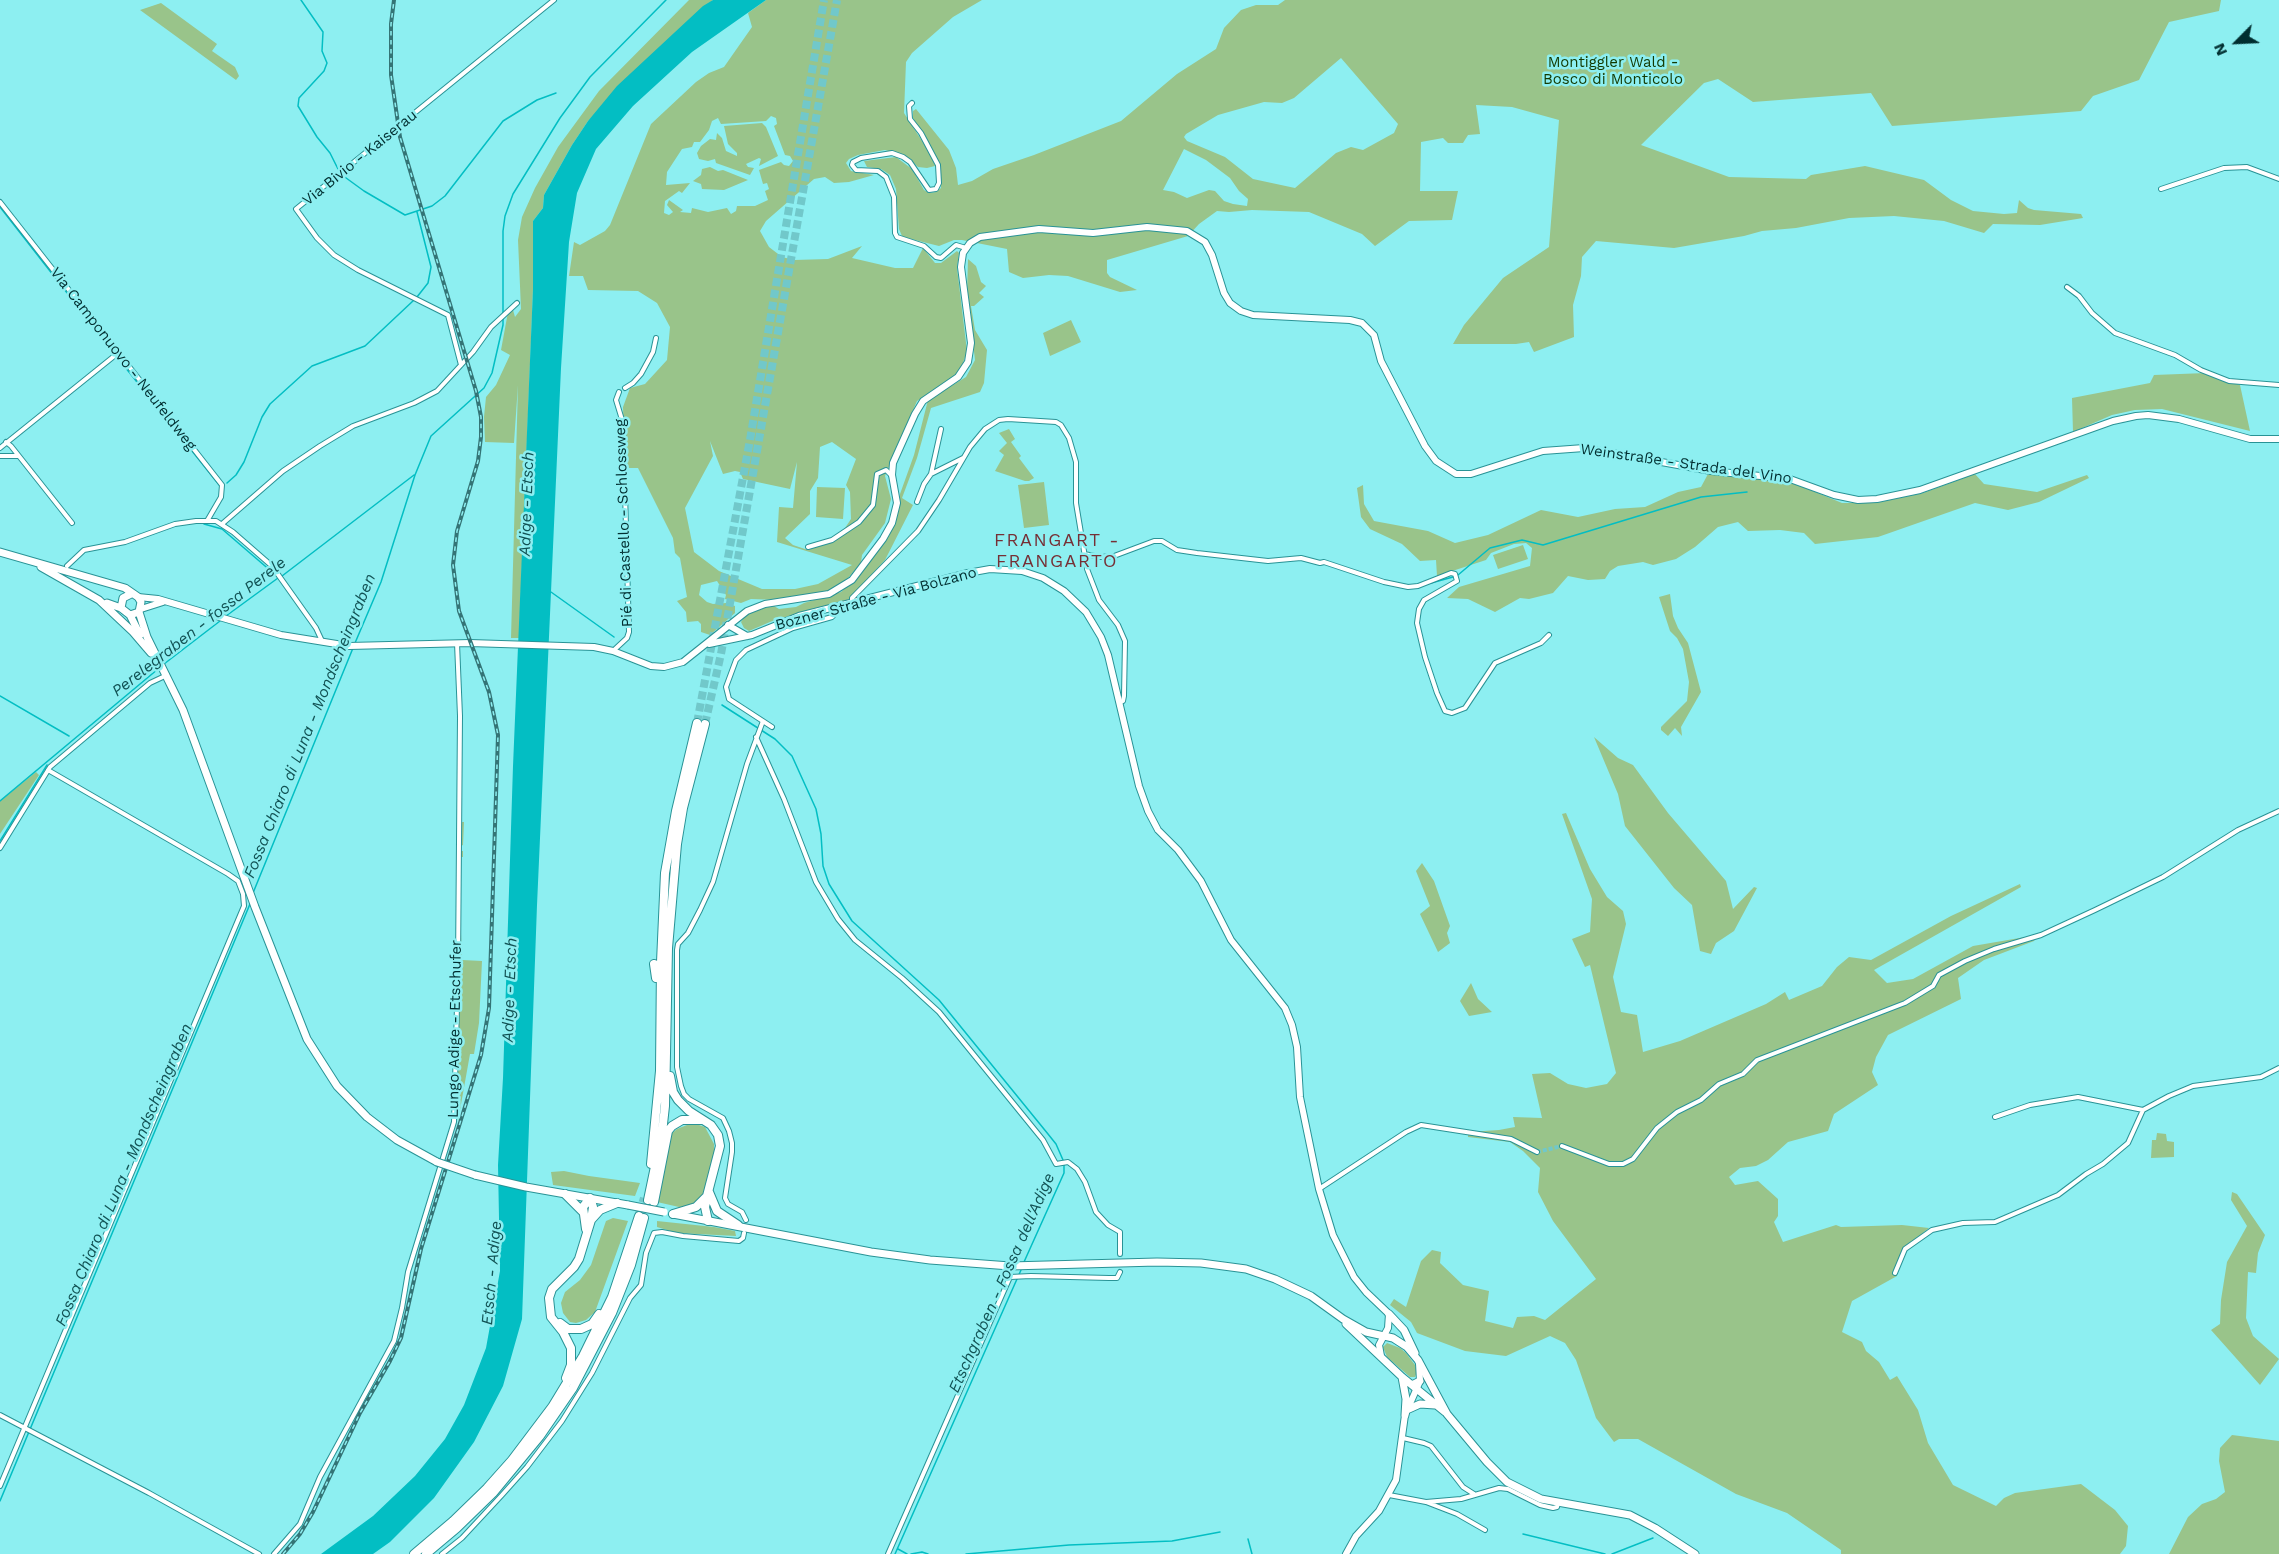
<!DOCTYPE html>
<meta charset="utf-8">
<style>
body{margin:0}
#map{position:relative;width:2279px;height:1554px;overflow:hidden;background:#8deff1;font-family:"Work Sans",sans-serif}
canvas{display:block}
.north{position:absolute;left:2207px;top:12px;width:60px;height:60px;-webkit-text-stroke:4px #8deff1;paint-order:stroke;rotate:246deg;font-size:16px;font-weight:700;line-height:24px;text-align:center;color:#012e30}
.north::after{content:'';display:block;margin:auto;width:21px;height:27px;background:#012e30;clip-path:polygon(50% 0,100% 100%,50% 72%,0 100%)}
</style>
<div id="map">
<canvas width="2279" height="1554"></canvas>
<div class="north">N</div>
</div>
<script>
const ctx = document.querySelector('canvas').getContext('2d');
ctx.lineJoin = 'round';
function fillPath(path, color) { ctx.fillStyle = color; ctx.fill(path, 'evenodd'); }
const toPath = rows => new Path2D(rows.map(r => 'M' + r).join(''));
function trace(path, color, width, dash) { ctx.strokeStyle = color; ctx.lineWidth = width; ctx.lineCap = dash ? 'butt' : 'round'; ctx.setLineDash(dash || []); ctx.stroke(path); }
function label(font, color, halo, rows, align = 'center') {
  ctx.font = font + ' "Work Sans",sans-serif'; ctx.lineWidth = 5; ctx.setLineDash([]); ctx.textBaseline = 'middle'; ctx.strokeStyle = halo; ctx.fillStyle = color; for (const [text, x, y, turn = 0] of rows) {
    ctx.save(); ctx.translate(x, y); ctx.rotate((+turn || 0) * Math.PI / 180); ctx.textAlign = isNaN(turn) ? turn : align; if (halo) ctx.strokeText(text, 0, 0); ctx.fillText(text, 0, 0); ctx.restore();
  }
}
const green = toPath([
 [689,0,713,0,588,121,572,145,544,195,543,208,533,221,533,289,519,638,511,638,518,385,514,443,485,442,484,417,486,397,496,385,510,355,501,350,508,312,513,310,515,317,521,309,518,240,522,217,535,188,558,147,599,91],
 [766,0,982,0,953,17,912,53,906,62,904,113,931,155,935,166,927,168,918,167,906,156,885,150,858,155,849,159,846,163,851,171,874,175,849,182,834,183,825,177,814,179,766,221,760,231,769,247,782,257,794,260,828,259,862,246,852,258,895,268,913,268,923,248,935,263,941,263,957,251,959,253,957,268,967,351,961,369,955,377,917,401,885,476,891,499,885,523,862,555,861,563,848,578,826,594,779,600,751,599,741,603,725,599,726,595,717,581,701,585,699,595,707,602,713,604,726,603,735,606,735,613,710,635,701,632,701,624,698,621,687,622,686,612,677,601,687,597,680,558,675,553,673,538,638,468,625,468,623,407,630,388,645,384,667,360,670,327,657,303,638,291,588,290,583,276,569,276,574,242,580,245,605,231,610,225,651,124,696,82,709,73,724,67,752,27,748,13],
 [771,116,776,118,777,124,774,126,785,155,790,156,793,161,789,166,784,165,781,162,759,170,763,184,767,183,769,189,765,191,768,200,755,206,737,206,736,211,731,214,727,208,708,212,692,208,691,213,680,212,683,210,669,200,667,205,673,212,669,215,664,213,665,201,679,191,682,193,690,183,666,185,667,172,682,149,692,147,694,142,700,142,709,130,712,121,718,118,721,124,766,121],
 [710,441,723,474,735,471,740,472,743,479,790,489,797,462,793,508,779,507,777,542,852,565,818,584,795,589,762,589,719,571,694,552,685,508,713,456],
 [832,442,856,459,846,485,850,492,851,519,841,534,832,541,808,550,793,545,785,538,810,514,810,491,818,478,820,447],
 [1285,0,2221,0,2219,11,2169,22,2139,80,2093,96,2081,111,1892,126,1871,93,1753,102,1718,79,1704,83,1641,145,1729,177,1806,179,1811,175,1865,166,1924,180,1951,200,1973,211,2004,214,2017,213,2019,200,2028,208,2034,210,2081,214,2083,218,2040,225,1993,224,1984,233,1944,221,1894,216,1849,218,1796,228,1762,231,1744,236,1674,248,1596,241,1582,257,1581,276,1573,305,1574,337,1534,352,1529,342,1516,344,1453,344,1464,325,1503,278,1549,247,1559,120,1512,107,1476,105,1480,134,1468,135,1463,143,1448,143,1443,138,1421,142,1420,191,1458,191,1452,220,1409,221,1375,246,1362,234,1309,212,1252,210,1229,212,1217,211,1199,224,1188,236,1107,260,1107,273,1110,277,1137,290,1120,292,1068,276,1049,275,1023,278,1009,272,1007,249,962,240,954,240,939,246,907,238,902,236,899,229,896,189,890,175,881,169,867,167,864,161,896,157,912,169,924,190,929,193,936,192,941,188,940,165,913,118,913,111,916,109,949,150,956,168,958,185,972,181,993,169,1034,155,1121,121,1177,74,1216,49,1224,28,1241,10,1256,5,1278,5],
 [1341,58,1398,124,1394,133,1363,150,1351,147,1336,153,1295,188,1253,179,1225,157,1187,141,1184,137,1186,134,1218,115,1264,102,1282,103,1294,98],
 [1184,149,1206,160,1230,178,1239,191,1248,199,1247,206,1233,204,1224,201,1215,191,1209,190,1187,198,1174,192,1163,190],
 [161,3,217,44,212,51,235,67,239,76,236,80,140,10],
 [762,123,766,127,778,156,759,166,761,159,759,158,746,164,748,167,754,168,750,175,716,163,715,159,708,161,699,159,697,153,701,146,710,139,716,140,717,133,722,138,726,151,737,156,737,153,728,144,724,126],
 [710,167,718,171,723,170,748,180,724,190,702,189,701,184,693,181,701,175,702,169],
 [968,259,976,266,981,282,986,286,979,293,984,297,974,306,971,306,975,330,987,350,984,383,980,392,931,408,917,458,902,498,913,505,885,560,849,599,841,604,777,619,749,631,744,628,741,622,745,616,757,609,774,606,779,609,796,607,804,603,841,592,862,572,889,536,900,503,900,494,914,455,928,400,966,377,975,360,967,293],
 [1071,320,1081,342,1050,356,1043,333],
 [2206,373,2240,385,2250,431,2162,409,2135,410,2112,415,2073,432,2072,398,2150,383,2154,375],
 [1009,429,1015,439,1011,442,1021,456,1019,458,1034,478,1029,481,1025,481,995,471,1004,455,999,451,1007,443,999,433],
 [1708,474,1791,482,1842,503,1876,503,1923,493,1975,474,1984,484,2037,492,2087,475,2089,478,2039,502,2008,510,1975,503,1878,537,1815,544,1804,533,1780,530,1748,531,1738,522,1718,527,1695,547,1676,559,1653,565,1643,562,1618,566,1610,571,1605,579,1588,580,1568,576,1553,593,1529,599,1520,598,1495,612,1468,599,1447,598,1459,587,1530,566,1532,548,1526,543,1514,544,1491,553,1486,560,1437,576,1436,560,1420,561,1402,544,1370,529,1361,517,1357,488,1363,485,1364,504,1374,521,1428,531,1455,543,1488,535,1541,510,1578,517,1615,509,1645,507,1678,492,1701,487],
 [1044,482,1049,525,1024,528,1018,485],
 [817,487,845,488,843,519,816,517],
 [1523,545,1528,559,1498,569,1493,555],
 [1670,594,1673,616,1678,628,1688,643,1701,692,1681,727,1682,736,1675,728,1668,736,1661,730,1661,727,1687,701,1689,682,1683,649,1677,638,1670,631,1659,597],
 [1594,737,1618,758,1633,765,1668,813,1726,881,1733,909,1754,887,1757,888,1734,931,1716,943,1711,954,1700,951,1692,905,1674,888,1625,826,1618,794],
 [36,772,39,775,0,834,0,801],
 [1566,813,1590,869,1607,897,1623,911,1626,924,1613,977,1621,1012,1637,1015,1643,1052,1680,1041,1766,1004,1785,992,1789,1000,1822,986,1837,967,1849,957,1871,960,1951,916,2020,884,2021,887,1874,970,1887,983,1913,979,1973,946,2037,935,2034,941,1984,960,1958,978,1961,999,1888,1035,1876,1057,1872,1072,1878,1085,1834,1114,1828,1131,1788,1142,1768,1160,1756,1166,1740,1168,1729,1177,1735,1185,1758,1181,1778,1199,1778,1216,1774,1222,1783,1242,1836,1225,1841,1227,1902,1225,1929,1228,1904,1248,1894,1269,1897,1276,1852,1301,1842,1332,1862,1342,1866,1351,1879,1362,1890,1380,1897,1376,1918,1410,1928,1443,1953,1485,1996,1506,2004,1498,2015,1493,2081,1484,2115,1510,2128,1526,2126,1546,2120,1554,1841,1554,1841,1550,1787,1513,1736,1494,1638,1439,1619,1439,1614,1442,1596,1418,1576,1360,1565,1343,1550,1336,1506,1356,1465,1351,1417,1333,1411,1322,1390,1305,1394,1299,1406,1307,1421,1261,1432,1250,1441,1252,1440,1263,1463,1285,1489,1291,1485,1321,1513,1328,1517,1317,1534,1316,1545,1320,1596,1279,1553,1221,1538,1192,1540,1168,1523,1151,1510,1142,1468,1137,1468,1132,1499,1130,1515,1127,1513,1117,1542,1118,1532,1074,1550,1073,1568,1084,1586,1088,1607,1084,1616,1073,1590,965,1585,967,1572,939,1590,932,1592,899,1562,814],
 [462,822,464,822,463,845,461,846,461,851,463,851,463,857,460,857,460,906,462,960,482,961,479,1023,474,1054,470,1054,458,1121,456,1075,459,835,462,834],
 [1422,863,1434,881,1450,926,1447,933,1450,943,1438,952,1420,914,1430,906,1416,871],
 [1471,983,1478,999,1492,1012,1469,1016,1460,1001],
 [687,1125,699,1125,705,1127,714,1144,714,1154,705,1191,700,1200,692,1206,679,1207,657,1202,670,1135,677,1129],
 [2157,1133,2166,1134,2167,1141,2174,1142,2174,1157,2151,1158,2152,1140,2156,1140],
 [564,1171,589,1176,640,1183,635,1196,553,1185,551,1172],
 [2232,1192,2237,1194,2265,1235,2258,1253,2256,1273,2248,1272,2246,1318,2253,1336,2279,1359,2260,1385,2211,1330,2220,1324,2221,1300,2227,1262,2247,1226,2231,1200],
 [613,1218,628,1221,595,1312,586,1320,576,1323,570,1322,563,1313,561,1303,565,1292,580,1280,591,1265,606,1221],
 [657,1221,714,1227,735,1231,736,1236,677,1233,657,1227],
 [1387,1343,1400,1348,1406,1353,1415,1365,1417,1372,1415,1377,1410,1377,1387,1357,1383,1347],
 [2232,1435,2279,1441,2279,1554,2169,1554,2188,1517,2202,1504,2216,1499,2225,1492,2219,1461,2220,1448]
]);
const water = toPath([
 [713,0,766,0,692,52,633,106,596,149,577,193,569,242,561,368,537,905,522,1319,503,1386,474,1442,434,1498,390,1542,373,1554,321,1554,373,1516,415,1476,445,1439,464,1405,486,1348,500,1271,498,1165,503,1078,513,766,533,289,533,221,543,208,544,195,572,145,588,121,617,86,703,6]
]);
const stream = toPath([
 [301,0,323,32,322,51,327,63,324,71,299,98,298,106,317,137,330,153,339,171],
 [342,175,364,191,405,215,432,206,445,196,503,121,537,100,556,93],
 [0,207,114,353],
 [417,212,431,267,428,283,417,297],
 [117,357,220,486],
 [227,483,236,475,244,462,262,417,270,404,312,366,365,346,414,300],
 [204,524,222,529,272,572],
 [1458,575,1490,548,1522,540,1543,545,1701,497,1747,492],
 [282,576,414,475],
 [1431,583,1453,577],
 [551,592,614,637],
 [226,616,278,578],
 [355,643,381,582,415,475,431,436,484,388,492,373,503,325,503,231,505,216,513,194,560,118,590,77,666,0],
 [164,664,220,621],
 [0,696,69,736],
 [722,705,775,739,792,756,816,809,821,834,823,866,829,884,852,921,939,1000,1048,1134,1056,1144,1063,1160],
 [0,801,158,669],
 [0,841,47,765],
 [253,893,353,648],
 [1024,1262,1064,1173,1064,1165],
 [0,1501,250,904],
 [1523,1534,1605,1554],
 [1248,1539,1252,1554],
 [898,1549,907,1554],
 [895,1554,1021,1270],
 [911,1554,922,1552,928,1554],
 [966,1554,1069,1545,1172,1541,1220,1532],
 [1612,1554,1653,1538]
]);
const streetTunnel = toPath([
 [1537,1152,1562,1146]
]);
const highwayTunnel = toPath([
 [697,723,750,440,824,0],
 [705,724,721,654,837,0],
 [639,1214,644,1198]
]);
const street = toPath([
 [912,103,909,106,910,119,921,133,938,165,939,183,936,189,929,190,910,162,903,157,892,153,861,158,853,162,852,165,856,170,878,171,886,177,894,197,895,233,897,237,924,246,936,257,941,258,956,245,966,248],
 [2161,189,2224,168,2247,167,2279,179],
 [0,202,222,485,221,497,207,521],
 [2067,287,2079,296,2092,313,2115,333,2175,355,2201,370,2229,381,2279,385],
 [461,365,448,315,358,270,334,255,317,238,296,209,554,0],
 [625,388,633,383,641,374,653,352,656,338],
 [6,442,11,446,72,523],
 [0,448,118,353],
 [0,456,18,456],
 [931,474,941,429],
 [917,502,924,484,931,474,963,458],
 [222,524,283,471,320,446,353,426,414,403,437,391,473,352,491,327,517,303],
 [808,547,832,540,859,522,873,505,877,474,886,470,891,475],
 [1084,554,1100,557,1114,556,1154,541,1162,541,1177,550,1197,553,1268,561,1301,558,1320,563,1324,562,1384,582,1408,587,1418,586,1451,573,1455,574,1457,581,1424,600,1419,609,1417,623,1425,657,1437,693,1445,711,1452,713,1465,708,1495,663,1541,643,1549,635],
 [67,566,84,550,125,542,175,524,196,521,216,521,233,532,272,566,316,628,322,641],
 [852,602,852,598,918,531,939,500,970,447,985,429,999,420,1008,419,1056,422,1061,425,1069,438,1076,462,1076,503,1087,569,1099,600,1118,625,1125,641,1124,696,1123,701,1119,703],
 [613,651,627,638,629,632,623,423,616,400,619,392],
 [772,727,729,699,726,687,736,660,746,650,793,628,832,617,838,611,837,607],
 [756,737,784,799,816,882,838,919,855,940,902,978,939,1012,1043,1140,1056,1164,1068,1162,1077,1169,1085,1182,1096,1212,1108,1225,1120,1232,1120,1254],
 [0,848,50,767,150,683,167,675],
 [1995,1117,2030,1105,2078,1097,2143,1110],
 [1562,1146,1609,1164,1623,1164,1633,1159,1657,1128,1677,1112,1701,1100,1719,1084,1743,1074,1757,1060,1905,1003,1933,986,1939,975,1965,961,1994,949,2041,935,2095,910,2163,877,2238,830,2279,811],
 [1319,1189,1406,1132,1421,1125,1511,1139,1537,1152],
 [746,1220,742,1212,728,1204,725,1198,732,1152,732,1143,729,1131,723,1118,689,1099,684,1094,681,1086,677,1067,677,950,678,944,688,933,700,910,713,882,747,764,763,721],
 [1895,1273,1905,1249,1932,1230,1963,1223,1995,1222,2058,1195,2086,1174,2103,1164,2128,1143,2143,1110,2169,1096,2193,1086,2261,1077,2279,1068],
 [0,1415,149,1493,259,1554],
 [1403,1438,1424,1443,1431,1446,1463,1487,1474,1494],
 [0,1486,244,906,243,894,238,881,228,874,48,770],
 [1389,1495,1426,1502,1457,1514,1485,1530],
 [1426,1502,1461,1499,1499,1488,1508,1489,1540,1505,1553,1508,1557,1507,1558,1503],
 [274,1554,300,1524,320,1477,394,1341,402,1308,408,1272,454,1122,458,966,460,716,457,643],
 [442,1554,462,1538,502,1495,527,1467,562,1421,592,1373,630,1298,641,1285,646,1253,654,1233,662,1232,683,1236,739,1241,743,1238,744,1233],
 [888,1554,1010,1277,1031,1276,1109,1278,1117,1278,1120,1272]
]);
const secondary = toPath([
 [138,597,158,599,281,635,349,646,470,643,594,647,613,651,651,666,664,667,683,662,747,611,765,604,829,594,852,580,883,539,892,523,897,503,892,475,893,463,915,414,923,401,958,377,968,362,971,343,961,267,963,253,970,243,980,237,1039,229,1093,233,1147,227,1187,231,1205,242,1212,255,1224,293,1230,303,1241,311,1253,315,1350,320,1362,323,1374,335,1381,361,1425,446,1436,461,1456,474,1471,474,1543,451,1584,448,1711,471,1790,479,1834,495,1858,500,1877,499,1920,490,2113,421,2136,416,2148,415,2179,419,2250,439,2279,439],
 [141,609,163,602],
 [728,625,747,636],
 [709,644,752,635,799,616,968,573,990,569,1022,571,1043,578,1064,591,1086,612,1101,637,1108,655,1139,786,1148,811,1158,830,1178,850,1201,881,1231,940,1285,1008,1292,1025,1297,1047,1300,1097,1319,1189,1333,1235,1354,1277,1366,1292,1389,1314,1388,1328,1379,1345,1381,1356],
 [1346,1554,1356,1536,1379,1511,1396,1480,1405,1415,1420,1381,1419,1363]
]);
const primary = toPath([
 [0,552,125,588,138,597,141,602,139,612,130,615],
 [41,567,99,600,133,632,151,653],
 [107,603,121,608,130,615,140,635],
 [121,608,123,598,131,594],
 [139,612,147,637,183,710,255,907,307,1039,337,1086,367,1117,397,1140,437,1162],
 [475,1175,526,1187,628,1205],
 [673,1214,871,1252,930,1260,1010,1266,1157,1262,1201,1263,1246,1269,1275,1279,1311,1296,1343,1319,1366,1332,1393,1338,1407,1347,1418,1360,1447,1414,1487,1462,1507,1482,1541,1499,1630,1515,1655,1528,1695,1554],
 [1389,1314,1404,1330,1415,1353],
 [1346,1324,1402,1377,1445,1412],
 [1402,1377,1406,1399,1405,1415],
 [1412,1385,1420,1381],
 [1409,1409,1420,1404,1435,1405]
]);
const highway = toPath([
 [654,964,656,978],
 [670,1076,673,1092,678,1100,689,1111,711,1125,718,1135,720,1146,707,1196,696,1207,673,1214],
 [651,1164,660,1071,661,962,665,873,676,811,697,723],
 [709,1192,717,1211,738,1225],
 [565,1194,583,1212],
 [707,1198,705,1207,708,1221],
 [648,1200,662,1133,665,1106,668,948,677,844,683,808,705,724],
 [654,1202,668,1131,672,1126,682,1120,701,1120],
 [591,1220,600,1210,617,1203],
 [586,1229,583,1207,590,1198],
 [560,1323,568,1329,581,1329,592,1324,599,1314],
 [566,1378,571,1365,571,1348,563,1332,551,1317,549,1298,552,1289,574,1267,579,1259,591,1220,593,1207,590,1198],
 [414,1554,453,1521,487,1488,512,1460,552,1407,583,1356,612,1297,639,1216],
 [426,1554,457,1528,493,1493,540,1436,573,1388,612,1313,631,1265,644,1218]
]);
const rail = toPath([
 [283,1554,300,1534,313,1512,360,1413,390,1361,401,1338,421,1249,481,1055,489,1008,498,735,489,692,459,611,453,565,457,531,478,461,481,437,481,417,476,391,400,137,391,75,391,24,394,0]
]);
const primaryBridge = toPath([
 [437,1162,475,1175],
 [628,1205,664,1212]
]);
const parkNames = [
 ["Montiggler Wald -",1613,63],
 ["Bosco di Monticolo",1613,80]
];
const streetNames = [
 ["Via Bivio - Kaiserau",360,158,-39],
 ["Via Camponuovo - Neufeldweg",123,359,52],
 ["Weinstraße - Strada del Vino",1686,464,8],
 ["Pié di Castello - Schlossweg",624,523,-92],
 ["Bozner Straße - Via Bolzano",876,599,-15],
 ["Lungo Adige - Etschufer",455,1029,-89]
];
const waterNames = [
 ["Adige - Etsch",527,504,-88],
 ["Perelegraben - fossa Perele",199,627,-38],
 ["Fossa Chiaro di Luna - Mondscheingraben",310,726,-68],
 ["Adige - Etsch",510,990,-88],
 ["Fossa Chiaro di Luna - Mondscheingraben",124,1175,-67],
 ["Etsch - Adige",492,1273,-85],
 ["Etschgraben - Fossa dell'Adige",1002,1283,-66]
];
const quarterNames = [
 ["FRANGART -",1057,541],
 ["FRANGARTO",1057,562]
];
fillPath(green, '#99c48a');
fillPath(water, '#03bec3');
trace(stream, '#03bec3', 1.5);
trace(streetTunnel, '#71c8ca', 4, [4, 2]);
trace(highwayTunnel, '#71c8ca', 8, [8, 4]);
trace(street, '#299396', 6);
trace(secondary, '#299396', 8);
trace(primary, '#299396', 9);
trace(highway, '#299396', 10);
trace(street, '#fff', 4);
trace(secondary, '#fff', 6);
trace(primary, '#fff', 7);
trace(highway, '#fff', 8);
trace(rail, '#347476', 4);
trace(rail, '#8deff1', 1.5, [4.5]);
trace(primaryBridge, '#299396', 9, []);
trace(primaryBridge, '#fff', 7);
label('15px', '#133901', '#8deff1', parkNames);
label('15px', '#012e30', '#8deff1', streetNames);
label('italic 16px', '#125254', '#8deff1', waterNames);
ctx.letterSpacing = '1.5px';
label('18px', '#762f35', '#8deff1', quarterNames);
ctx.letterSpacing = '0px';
</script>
